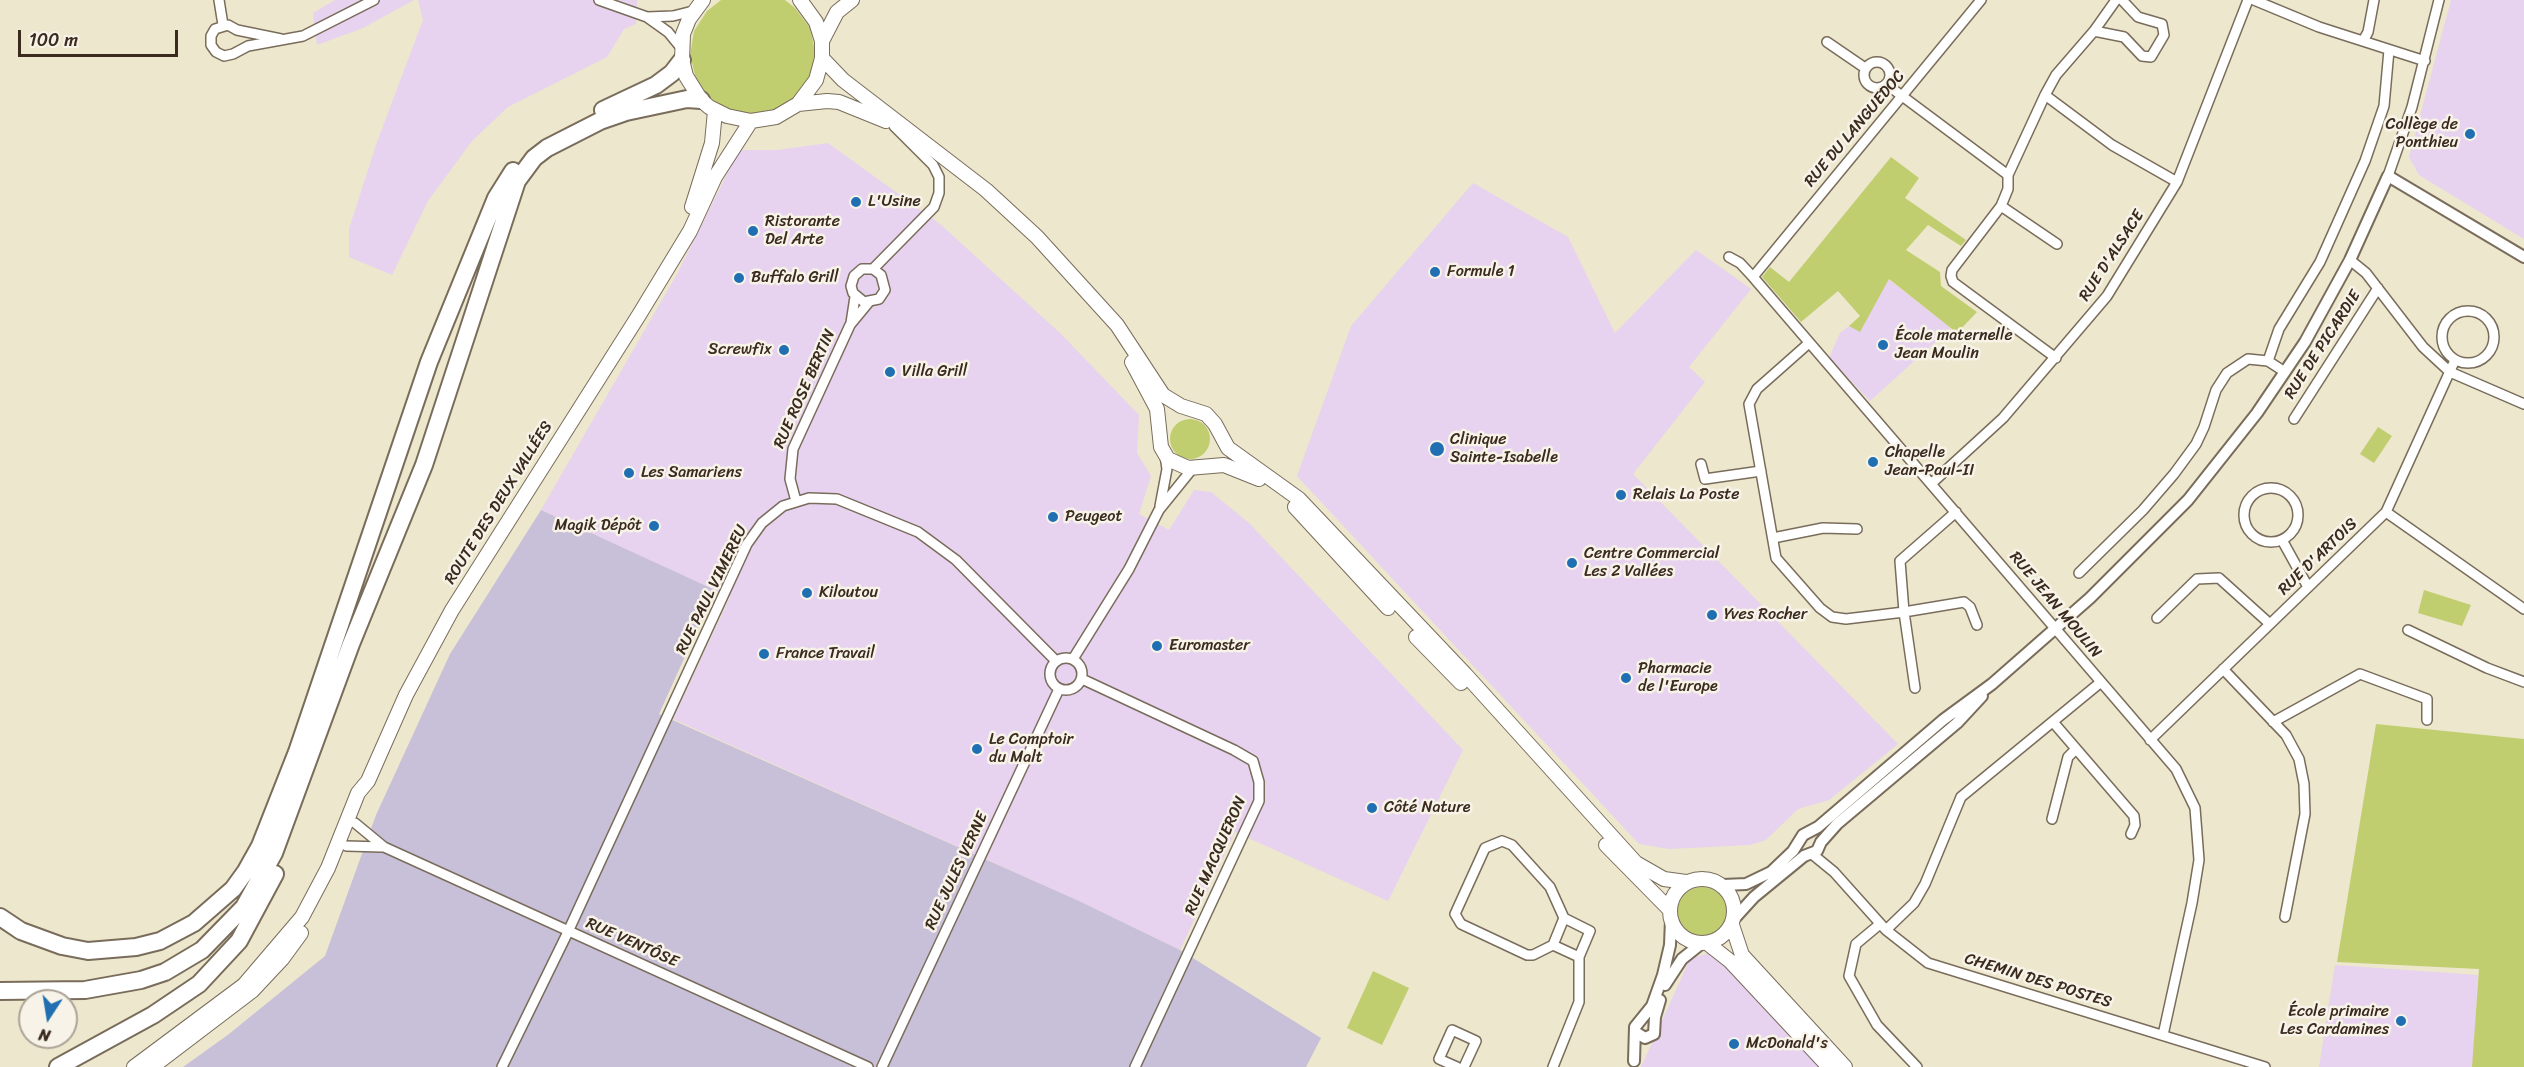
<!DOCTYPE html>
<meta charset="utf-8">
<style>
body{margin:0}
#map{position:relative;width:2524px;height:1067px;overflow:hidden;background:#ede7cd;font-family:Sriracha,sans-serif}
canvas{display:block}
.north{position:absolute;left:18px;top:989px;width:60px;height:60px;box-sizing:border-box;background:#f7f3e8;border:2px solid #aca397;border-radius:50%;rotate:192deg;font-size:16px;font-weight:700;line-height:24px;text-align:center;color:#3b2a1e}
.north::after{content:'';display:block;margin:auto;width:21px;height:27px;background:#1f6fb2;clip-path:polygon(50% 0,100% 100%,50% 72%,0 100%)}
.scale{position:absolute;left:18px;top:30px;width:160px;height:27px;box-sizing:border-box;border:3px solid #3b2a1e;border-top:0;padding-left:8px;font-size:18px;line-height:21px;white-space:nowrap;color:#3b2a1e;-webkit-text-stroke:4px #f7f3e8;paint-order:stroke}
</style>
<div id="map">
<canvas width="2524" height="1067"></canvas>
<div class="north">N</div>
<div class="scale">100 m</div>
</div>
<script>
const ctx = document.querySelector('canvas').getContext('2d');
ctx.lineJoin = 'round';
function fillPath(path, color) { ctx.fillStyle = color; ctx.fill(path, 'evenodd'); }
const toPath = rows => new Path2D(rows.map(r => 'M' + r).join(''));
function trace(path, color, width, dash) { ctx.strokeStyle = color; ctx.lineWidth = width; ctx.lineCap = dash ? 'butt' : 'round'; ctx.setLineDash(dash || []); ctx.stroke(path); }
function label(font, color, halo, rows, align = 'center') {
  ctx.font = font + ' Sriracha,sans-serif'; ctx.lineWidth = 5; ctx.setLineDash([]); ctx.textBaseline = 'middle'; ctx.strokeStyle = halo; ctx.fillStyle = color; for (const [text, x, y, turn = 0] of rows) {
    ctx.save(); ctx.translate(x, y); ctx.rotate((+turn || 0) * Math.PI / 180); ctx.textAlign = isNaN(turn) ? turn : align; if (halo) ctx.strokeText(text, 0, 0); ctx.fillText(text, 0, 0); ctx.restore();
  }
}
const built = toPath([
 [335,0,414,0,363,28,317,45,313,13],
 [418,0,637,0,636,24,624,29,607,57,508,107,472,141,428,201,392,275,349,257,349,229,377,142,423,20],
 [2451,0,2524,0,2524,239,2419,175,2409,157],
 [828,143,940,224,1060,333,1139,415,1137,453,1151,476,1139,514,1169,530,1194,490,1211,492,1249,523,1463,750,1388,901,1235,832,1180,950,1079,901,673,719,730,597,541,510,677,274,739,150,778,150],
 [1473,183,1568,237,1615,333,1696,250,1751,289,1689,367,1705,382,1633,474,1898,744,1829,800,1798,809,1766,840,1750,845,1669,849,1639,844,1297,476,1351,326],
 [1888,279,1951,328,1870,401,1829,358,1840,333,1849,326,1860,331],
 [1726,947,1786,1014,1837,1067,1641,1067,1690,959],
 [2335,965,2478,975,2473,1067,2319,1067]
]);
const industrial = toPath([
 [541,510,715,590,659,714,1079,901,1180,950,1321,1038,1306,1067,183,1067,229,1034,325,956,376,815,450,654]
]);
const green = toPath([
 [721,0,785,0,795,8,810,28,815,51,811,75,798,96,778,110,755,115,731,111,710,98,696,79,690,55,694,31,707,11],
 [1891,157,1919,178,1905,198,1966,240,1961,246,1928,225,1906,250,1940,272,1941,286,1977,312,1957,333,1889,279,1860,332,1849,326,1860,316,1838,291,1801,322,1762,277,1770,267,1789,282],
 '1170 439a20 20 0 1 1 40 0a20 20 0 1 1-40 0Z',
 [2378,427,2392,436,2374,463,2360,454],
 [2424,590,2471,605,2462,626,2418,613],
 [2376,724,2524,739,2524,1067,2472,1067,2479,969,2337,962],
 '1677 912a25 25 0 1 1 50 0a25 25 0 1 1-50 0Z',
 [1373,971,1409,988,1382,1045,1347,1028]
]);
const minor = toPath([
 [219,0,223,25],
 [599,0,647,17,668,32,682,49],
 [2254,0,2319,27,2425,61],
 [647,17,673,16,693,11],
 [2094,31,2124,37,2142,56,2151,57,2164,35,2162,24,2138,17,2122,0],
 [281,39,237,30,228,25,215,29,211,36,211,45,216,52,224,56,233,54,248,46,303,36,374,0],
 [2363,41,2368,32,2374,0],
 [1827,42,1865,68],
 '1864 75a13 13 0 1 1 26 0a13 13 0 1 1-26 0Z',
 [1886,84,2008,175],
 [2045,95,2056,75,2094,31,2116,0],
 [2388,176,2412,107,2439,0],
 [2001,206,2057,244],
 [1729,257,1740,263,1753,277,2176,769,2195,808,2199,860,2192,903,2163,1035],
 [2350,260,2366,273,2423,347,2450,372,2524,404],
 [873,269,881,275,885,290,879,299,864,302,853,293,851,286,854,276,862,269,873,269,934,207,939,193,939,177,933,165,894,126],
 [1753,277,1981,0],
 '2442 337a26 26 0 1 1 52 0a26 26 0 1 1-52 0Z',
 [851,323,855,297],
 [1809,343,1757,389,1749,404,1776,558,1820,608,1832,617,1846,619,1904,612,1900,561,1956,512],
 [2056,358,1953,282,1951,276,1952,270,2001,206,2008,189,2008,175,2045,95,2112,145,2177,182],
 [2268,361,2279,329,2320,262,2365,161,2384,106,2389,50],
 [2294,419,2378,288],
 [1701,464,1705,479,1761,471],
 [1932,483,2003,418,2107,296,2177,182,2248,0],
 '2244 515a27 27 0 1 1 54 0a27 27 0 1 1-54 0Z',
 [796,501,790,479,793,449,850,325,869,302],
 [1160,506,1167,469,1165,455],
 [2386,512,2524,609],
 [1773,538,1823,528,1857,529],
 [2282,540,2308,587],
 [2079,573,2143,510,2174,474,2196,444,2204,427,2216,390,2227,373,2248,359,2268,361,2285,372],
 [2157,618,2197,579,2219,578,2270,624],
 [2408,630,2487,668,2524,682],
 '1050 674a16 16 0 1 1 32 0a16 16 0 1 1-32 0Z',
 [1073,659,1129,569,1159,510,1193,468],
 [2223,669,2286,735,2299,759,2304,784,2305,814,2285,917],
 [1082,679,1234,750,1253,761,1259,782,1259,801,1135,1067],
 [1915,688,1904,612,1964,602,1970,607,1977,625],
 [2053,722,2134,816,2135,825,2131,834],
 [2273,722,2360,674,2427,699,2427,720],
 [2150,740,2386,512,2455,360],
 [2052,819,2068,757,2076,749],
 [355,823,384,847,868,1067],
 [1502,841,1512,845,1550,887,1564,918,1553,945,1533,955,1527,955,1461,924,1455,914,1485,848,1502,841],
 [346,846,382,847],
 [1812,854,1834,872,1886,930,1928,963,2265,1067],
 [1880,924,1856,944,1849,976,1877,1025,1917,1067],
 [1886,930,1914,903,1925,884,1961,797,2101,682],
 [1553,945,1579,957,1590,931,1564,918],
 [502,1067,566,936,747,544,762,523,783,506,809,498,837,499,918,532,956,560,1056,661],
 [882,1067,1059,689],
 [1457,1067,1439,1059,1452,1030,1476,1041,1464,1067],
 [1553,1067,1579,1002,1579,957]
]);
const tertiary = toPath([
 [1723,885,1746,884,1771,872,1793,851,1803,835,1818,827,1943,720,1992,684,2090,598,2188,500,2257,413,2305,342,2350,260,2388,176,2524,257],
 [1734,919,1754,897,1804,856,1817,851,1821,842,1837,824,1957,723,1982,696],
 [1665,985,1682,959,1702,943],
 [1637,1033,1645,1038,1654,1034,1655,1017,1660,1000],
 [1634,1061,1635,1027,1652,1006,1663,975,1670,945,1671,919]
]);
const primary = toPath([
 [703,0,689,19,683,34,682,60,686,76,701,100,709,107,727,116,751,121,776,117,798,104,816,80,822,58,822,41,816,22,800,0],
 [822,41,837,12,852,0],
 [822,58,843,80,986,190,1037,237,1117,325,1163,395,1181,406,1206,414,1215,424,1228,448,1299,499,1465,674,1636,863,1664,879,1686,882],
 [798,104,827,101,839,102,886,121],
 [692,207,712,143,715,111],
 [1132,362,1157,409,1161,447,1168,459,1188,468,1224,465,1259,479],
 [1295,507,1388,608],
 [1416,637,1461,683],
 [1606,845,1670,910],
 '1670 911a32 32 0 1 1 64 0a32 32 0 1 1-64 0Z',
 [1732,925,1742,955,1845,1067],
 [1707,943,1730,961,1829,1067],
 [134,1067,244,985,302,917,328,868,358,793,368,781,406,695,452,610,639,315,690,231,715,177,751,121],
 [152,1067,252,991,282,959,301,933]
]);
const motorway = toPath([
 [603,110,656,85,672,73,682,60],
 [0,917,21,931,62,946,88,951,136,947,160,941,194,923,233,889,246,871,260,846,297,752,429,362,496,198,513,171],
 [0,991,85,990,141,980,165,972,202,950,244,907,274,853,351,644,424,465,517,181,534,158,547,148,600,121,626,112,687,99,701,100],
 [58,1067,153,1015,199,984,239,941,275,874]
]);
const markers = [
 [2470,134,6,"#1f6fb2"],
 [856,202,6,"#1f6fb2"],
 [753,231,6,"#1f6fb2"],
 [1435,272,6,"#1f6fb2"],
 [739,278,6,"#1f6fb2"],
 [1883,345,6,"#1f6fb2"],
 [784,350,6,"#1f6fb2"],
 [890,372,6,"#1f6fb2"],
 [1437,449,8,"#1f6fb2"],
 [1873,462,6,"#1f6fb2"],
 [629,473,6,"#1f6fb2"],
 [1621,495,6,"#1f6fb2"],
 [1053,517,6,"#1f6fb2"],
 [654,526,6,"#1f6fb2"],
 [1572,563,6,"#1f6fb2"],
 [807,593,6,"#1f6fb2"],
 [1712,615,6,"#1f6fb2"],
 [1157,646,6,"#1f6fb2"],
 [764,654,6,"#1f6fb2"],
 [1626,678,6,"#1f6fb2"],
 [977,749,6,"#1f6fb2"],
 [1372,808,6,"#1f6fb2"],
 [2401,1021,6,"#1f6fb2"],
 [1734,1044,6,"#1f6fb2"]
];
const poiNames = [
 ["Collège de",2458,125,"right"],
 ["Ponthieu",2458,143,"right"],
 ["L'Usine",868,202],
 ["Ristorante",765,222],
 ["Del Arte",765,240],
 ["Formule 1",1447,272],
 ["Buffalo Grill",751,278],
 ["École maternelle",1895,336],
 ["Jean Moulin",1895,354],
 ["Screwfix",772,350,"right"],
 ["Villa Grill",902,372],
 ["Clinique",1450,440],
 ["Sainte-Isabelle",1450,458],
 ["Chapelle",1885,453],
 ["Jean-Paul-II",1885,471],
 ["Les Samariens",641,473],
 ["Relais La Poste",1633,495],
 ["Peugeot",1065,517],
 ["Magik Dépôt",642,526,"right"],
 ["Centre Commercial",1584,554],
 ["Les 2 Vallées",1584,572],
 ["Kiloutou",819,593],
 ["Yves Rocher",1724,615],
 ["Euromaster",1169,646],
 ["France Travail",776,654],
 ["Pharmacie",1638,669],
 ["de l'Europe",1638,687],
 ["Le Comptoir",989,740],
 ["du Malt",989,758],
 ["Côté Nature",1384,808],
 ["École primaire",2389,1012,"right"],
 ["Les Cardamines",2389,1030,"right"],
 ["McDonald's",1746,1044]
];
const streetNames = [
 ["RUE DU LANGUEDOC",1855,129,-50],
 ["RUE D'ALSACE",2112,256,-57],
 ["RUE DE PICARDIE",2323,345,-57],
 ["RUE ROSE BERTIN",805,389,-66],
 ["ROUTE DES DEUX VALLÉES",499,503,-58],
 ["RUE D'ARTOIS",2318,557,-44],
 ["RUE PAUL VIMEREU",712,590,-64],
 ["RUE JEAN MOULIN",2055,605,50],
 ["RUE MACQUERON",1216,856,-66],
 ["RUE JULES VERNE",957,871,-65],
 ["RUE VENTÔSE",632,943,24],
 ["CHEMIN DES POSTES",2038,981,17]
];
fillPath(built, '#e7d2ef');
fillPath(industrial, '#c8bfd8');
fillPath(green, '#c1ce70');
trace(minor, '#796c5b', 12);
trace(tertiary, '#796c5b', 14);
trace(primary, '#796c5b', 16);
trace(motorway, '#796c5b', 20);
trace(minor, '#fff', 9);
trace(tertiary, '#fff', 10);
trace(primary, '#fff', 14);
trace(motorway, '#fff', 16);
for (const [x, y, r, color] of markers) { const dot = new Path2D(); dot.arc(x, y, r, 0, 2 * Math.PI); ctx.fillStyle = color; ctx.fill(dot); trace(dot, '#f7f3e8', 2); }
label('16px', '#3b2a1e', '#f7f3e8', poiNames, 'left');
label('16px', '#3b2a1e', '#f7f3e8', streetNames);
</script>
